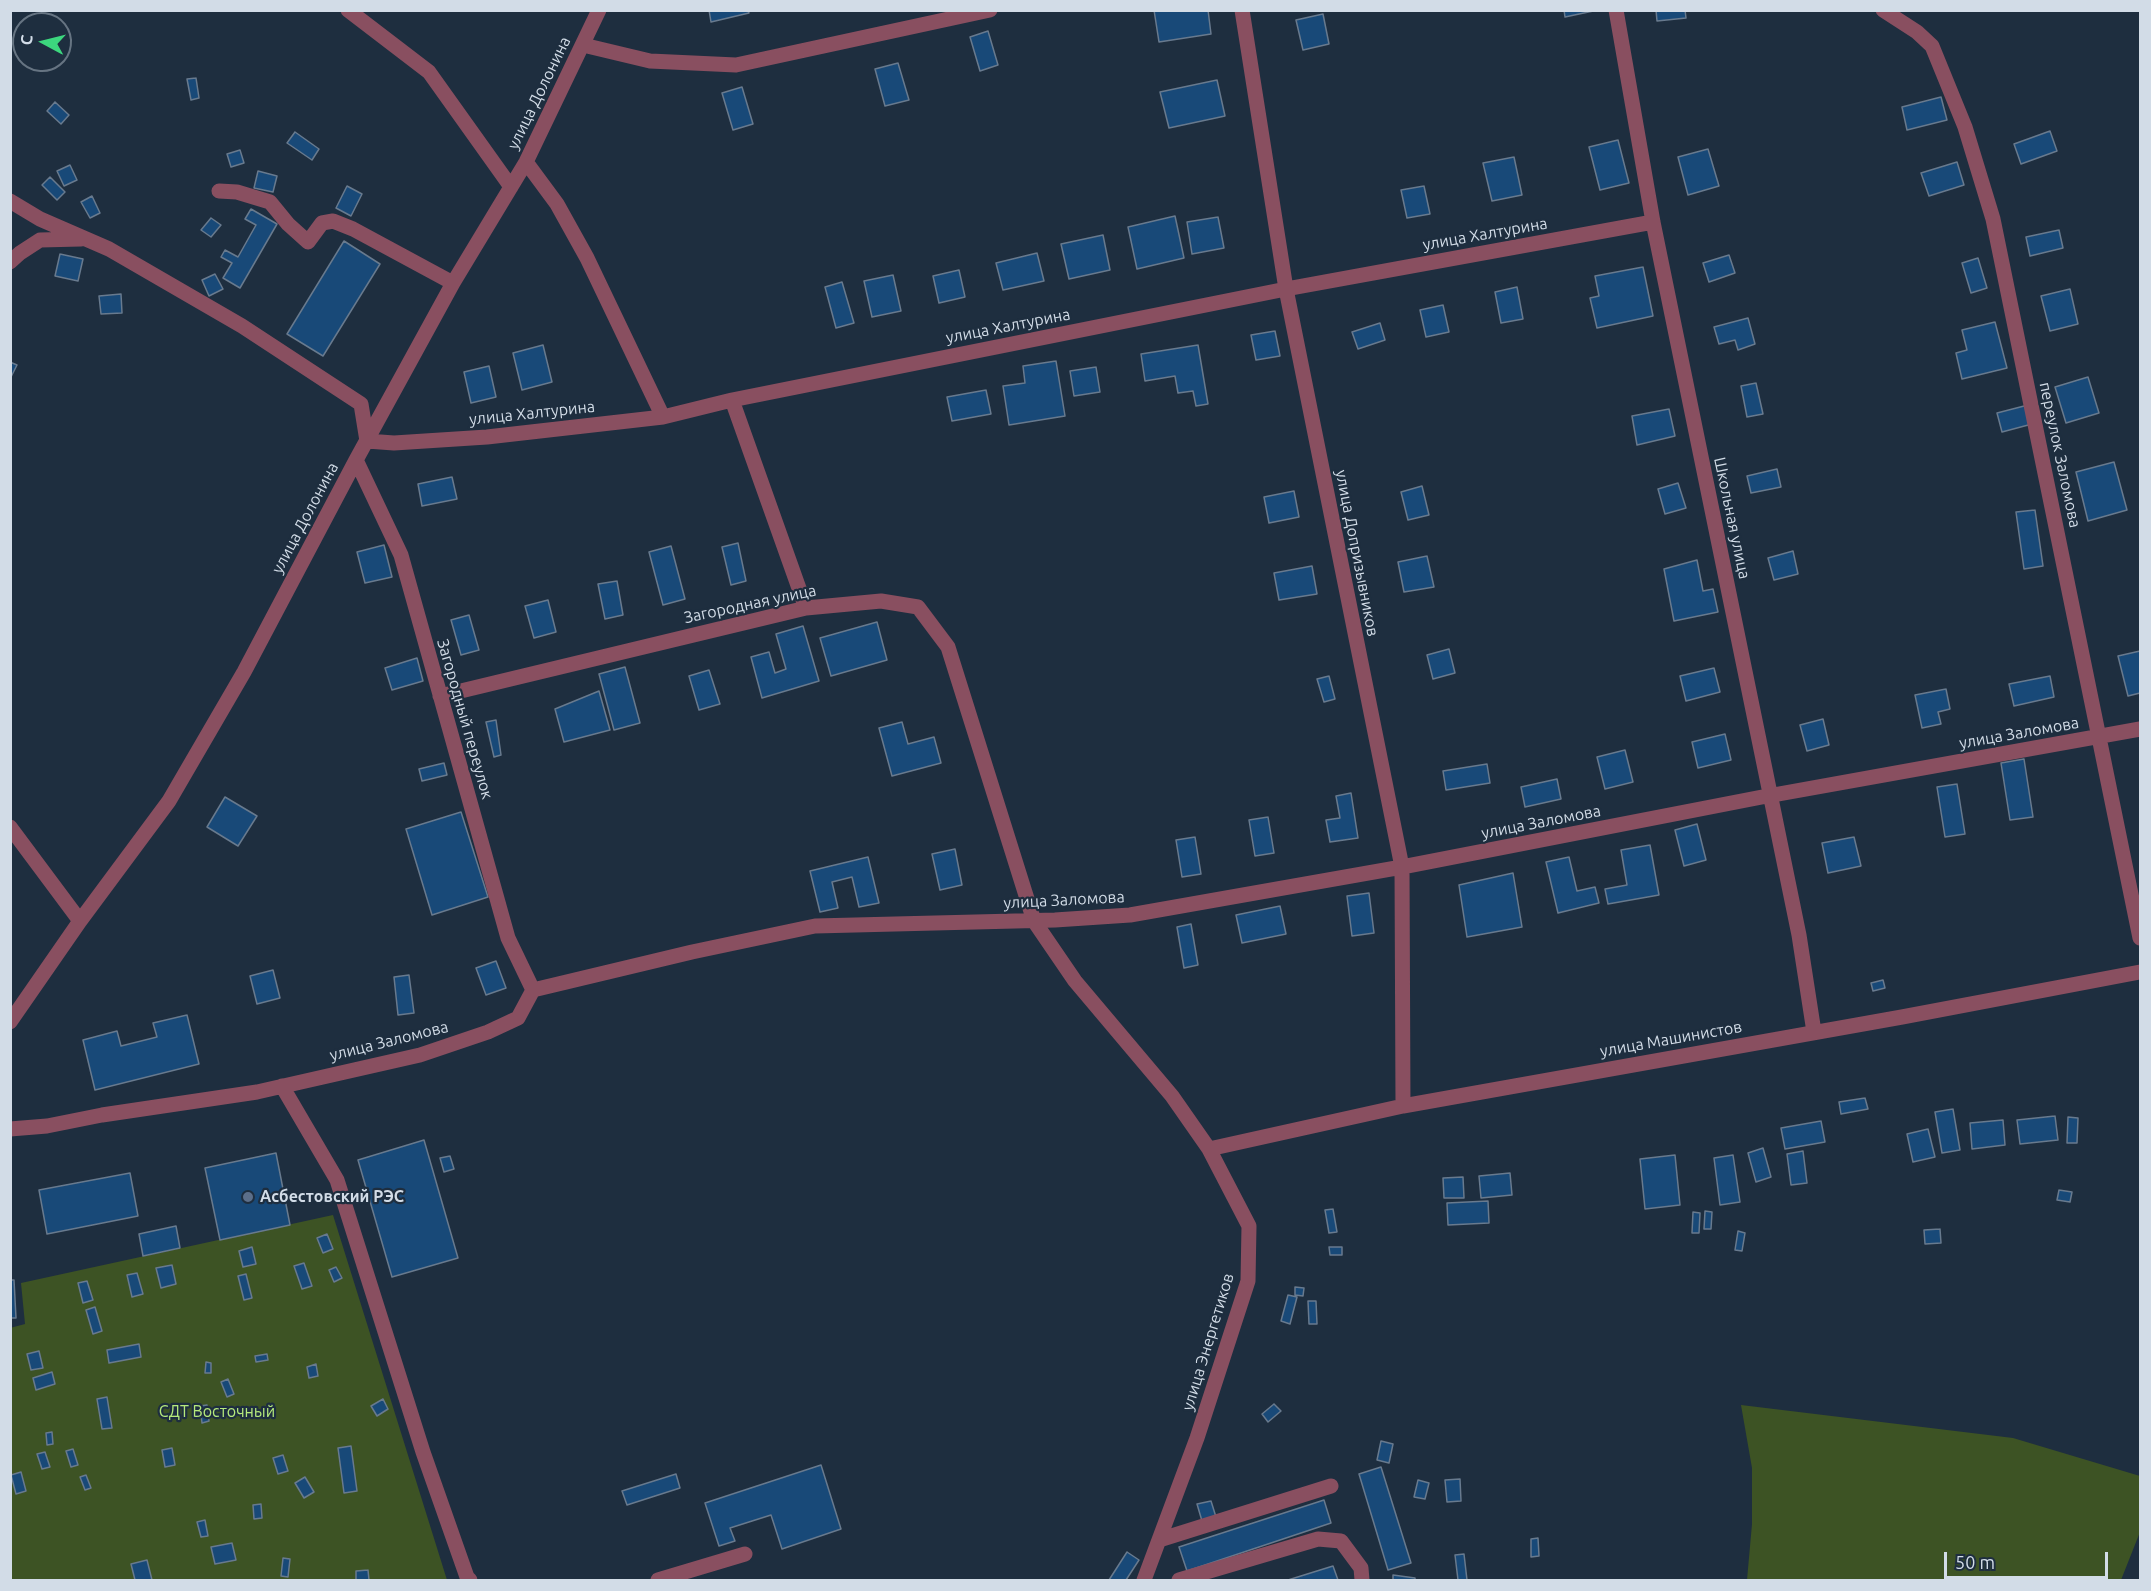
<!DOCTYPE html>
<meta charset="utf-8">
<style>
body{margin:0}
#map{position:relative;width:2151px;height:1591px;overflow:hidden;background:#1e2e3f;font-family:Ubuntu,sans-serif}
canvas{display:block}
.frame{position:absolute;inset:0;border:12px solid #d2dce7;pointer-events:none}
.north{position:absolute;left:12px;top:12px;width:60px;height:60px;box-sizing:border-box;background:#1e2e3f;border:2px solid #667482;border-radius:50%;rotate:277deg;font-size:16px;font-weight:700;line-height:24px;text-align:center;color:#d2dce7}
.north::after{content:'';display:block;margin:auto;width:21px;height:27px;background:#3cd77e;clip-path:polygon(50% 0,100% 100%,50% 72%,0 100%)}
.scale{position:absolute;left:1944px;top:1552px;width:164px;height:27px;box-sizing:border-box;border:3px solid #d2dce7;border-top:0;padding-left:8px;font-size:18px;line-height:21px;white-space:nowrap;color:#d2dce7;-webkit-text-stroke:4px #1e2e3f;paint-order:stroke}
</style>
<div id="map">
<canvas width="2151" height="1591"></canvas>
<div class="frame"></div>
<div class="north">С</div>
<div class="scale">50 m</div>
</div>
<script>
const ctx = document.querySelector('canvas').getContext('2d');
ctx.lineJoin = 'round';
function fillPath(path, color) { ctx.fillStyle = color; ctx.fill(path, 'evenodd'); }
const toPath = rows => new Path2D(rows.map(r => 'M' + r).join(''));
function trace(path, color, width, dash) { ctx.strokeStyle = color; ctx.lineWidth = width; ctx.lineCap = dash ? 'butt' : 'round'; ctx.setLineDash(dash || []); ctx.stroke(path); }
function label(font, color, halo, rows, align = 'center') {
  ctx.font = font + ' Ubuntu,sans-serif'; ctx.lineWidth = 4.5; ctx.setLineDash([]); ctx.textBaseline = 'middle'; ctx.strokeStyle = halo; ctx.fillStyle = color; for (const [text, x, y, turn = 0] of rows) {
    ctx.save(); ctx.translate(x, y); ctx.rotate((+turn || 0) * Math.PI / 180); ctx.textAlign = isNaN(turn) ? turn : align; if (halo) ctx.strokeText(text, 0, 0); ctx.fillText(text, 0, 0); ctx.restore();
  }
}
const green = toPath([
 [333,1215,447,1580,11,1580,10,1328,25,1324,21,1283],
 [1741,1405,2013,1438,2140,1476,2140,1532,2121,1580,1747,1580,1752,1524,1752,1468]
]);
const building = toPath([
 [709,10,748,10,749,13,711,22,709,10],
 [1154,10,1208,10,1211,34,1159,42,1154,10],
 [1564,10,1598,10,1565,17,1564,10],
 [1656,10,1685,10,1686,18,1657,21,1656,10],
 [1323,14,1329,44,1303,50,1296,20,1323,14],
 [988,31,998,65,980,71,970,37,988,31],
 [898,63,909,100,885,106,875,69,898,63],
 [196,78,199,98,191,100,187,79,196,78],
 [1217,80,1225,116,1169,128,1160,92,1217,80],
 [742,87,753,124,733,130,722,93,742,87],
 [1941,97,1947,120,1907,130,1902,107,1941,97],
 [55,102,69,115,61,124,47,111,55,102],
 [2050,131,2057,151,2021,164,2014,144,2050,131],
 [295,132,319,149,312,160,287,143,295,132],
 [1618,140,1629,183,1600,190,1589,147,1618,140],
 [1708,149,1719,186,1688,195,1678,157,1708,149],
 [240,150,244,163,231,167,227,154,240,150],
 [1514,157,1522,195,1492,201,1483,163,1514,157],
 [1957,162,1964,185,1929,196,1921,173,1957,162],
 [70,165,77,180,64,186,57,171,70,165],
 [258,171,277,176,273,192,254,188,258,171],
 [50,177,65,192,57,200,42,185,50,177],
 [347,186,362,194,351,216,336,208,347,186],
 [1424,186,1430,214,1407,218,1401,190,1424,186],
 [92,196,100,213,90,218,81,202,92,196],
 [251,209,277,224,240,288,223,278,232,263,221,257,225,250,238,257,256,225,245,219,251,209],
 [1175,216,1184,258,1137,269,1128,227,1175,216],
 [1218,217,1224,248,1192,254,1187,222,1218,217],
 [211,218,221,225,211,237,201,230,211,218],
 [2059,230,2063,248,2030,256,2026,237,2059,230],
 [1103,235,1110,270,1069,279,1061,244,1103,235],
 [344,241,380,264,323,356,287,334,344,241],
 [1037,253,1044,281,1003,290,996,263,1037,253],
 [60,254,83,259,78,281,55,276,60,254],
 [1729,255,1735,273,1709,282,1703,263,1729,255],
 [1978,258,1987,288,1971,293,1962,263,1978,258],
 [1643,267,1653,316,1597,328,1590,298,1599,296,1595,276,1643,267],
 [959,270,965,297,939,303,933,276,959,270],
 [215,274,223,289,209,296,202,280,215,274],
 [893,275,901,311,872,317,864,281,893,275],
 [842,282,854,323,836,328,825,287,842,282],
 [1517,287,1523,319,1501,323,1495,292,1517,287],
 [2070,289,2078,324,2050,331,2041,296,2070,289],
 [121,294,122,313,101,314,99,296,121,294],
 [1443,305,1449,332,1426,337,1420,310,1443,305],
 [1748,318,1755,344,1738,350,1735,340,1719,344,1714,327,1748,318],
 [1995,322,2007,368,1962,379,1956,353,1967,350,1962,330,1995,322],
 [1380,323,1385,340,1358,349,1352,332,1380,323],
 [1275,331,1280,356,1256,360,1251,335,1275,331],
 [543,345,552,382,522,390,513,353,543,345],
 [1198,345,1208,404,1196,406,1193,391,1178,393,1175,376,1145,381,1141,354,1198,345],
 [1056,361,1065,416,1009,425,1003,386,1025,383,1023,366,1056,361],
 [10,362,17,365,10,379,10,362],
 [489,366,496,397,471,403,464,372,489,366],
 [1096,367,1100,392,1074,396,1070,371,1096,367],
 [2088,377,2099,413,2066,423,2055,387,2088,377],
 [1756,383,1763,414,1747,417,1741,386,1756,383],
 [986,390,991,414,952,421,947,397,986,390],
 [2028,405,2032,424,2002,432,1997,413,2028,405],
 [1669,409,1675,436,1637,445,1632,416,1669,409],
 [2114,462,2127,510,2088,521,2076,472,2114,462],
 [1777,469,1781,487,1751,493,1747,476,1777,469],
 [452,477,457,499,422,506,418,484,452,477],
 [1678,483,1686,508,1665,514,1658,489,1678,483],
 [1422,486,1429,515,1408,520,1401,492,1422,486],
 [1294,491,1299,517,1269,523,1264,497,1294,491],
 [2035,510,2043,566,2024,569,2016,512,2035,510],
 [738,543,746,581,731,585,722,547,738,543],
 [384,545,392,577,365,583,357,552,384,545],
 [671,546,685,599,663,605,649,552,671,546],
 [1793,551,1798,574,1774,580,1768,558,1793,551],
 [1427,556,1434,587,1404,592,1398,562,1427,556],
 [1697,560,1703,591,1713,589,1718,612,1674,621,1664,569,1697,560],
 [1312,566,1317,594,1279,600,1274,573,1312,566],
 [617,581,623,615,605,619,598,584,617,581],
 [548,600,556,632,534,638,525,606,548,600],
 [469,615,479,650,461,655,451,620,469,615],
 [877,622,887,660,831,676,820,638,877,622],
 [803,626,819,681,762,698,751,657,769,652,775,673,786,669,776,634,803,626],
 [1449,649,1455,673,1433,679,1427,655,1449,649],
 [2140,651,2140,693,2128,696,2118,656,2140,651],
 [417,658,423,681,392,690,385,668,417,658],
 [625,667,640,723,614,730,599,674,625,667],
 [1714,668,1720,692,1686,701,1680,676,1714,668],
 [709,670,720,704,699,710,689,676,709,670],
 [1329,676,1335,699,1324,702,1317,679,1329,676],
 [2050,676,2054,697,2014,706,2009,684,2050,676],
 [1946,689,1950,709,1938,712,1941,724,1922,728,1915,695,1946,689],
 [599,691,610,730,564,742,555,709,599,691],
 [1823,719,1829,745,1807,751,1800,725,1823,719],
 [496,720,501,755,494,757,486,722,496,720],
 [902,722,908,744,934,737,941,763,892,776,879,728,902,722],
 [1725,734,1731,760,1698,768,1692,742,1725,734],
 [1625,750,1633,782,1605,789,1597,757,1625,750],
 [2024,759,2033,817,2010,820,2001,763,2024,759],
 [444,763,447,775,422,781,419,769,444,763],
 [1487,764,1490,783,1446,790,1443,771,1487,764],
 [1557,779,1561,799,1525,807,1521,787,1557,779],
 [1957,784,1965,834,1945,837,1937,787,1957,784],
 [1351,793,1358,838,1330,842,1326,820,1340,818,1336,796,1351,793],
 [225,797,257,816,238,846,207,827,225,797],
 [461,812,488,897,432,915,406,829,461,812],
 [1268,817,1274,853,1255,856,1249,820,1268,817],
 [1697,824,1706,860,1684,866,1675,830,1697,824],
 [1195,837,1201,874,1182,877,1176,840,1195,837],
 [1854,837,1861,866,1828,873,1822,843,1854,837],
 [1650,845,1659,895,1608,904,1605,889,1627,885,1621,850,1650,845],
 [955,849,962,885,940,890,932,854,955,849],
 [868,857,879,903,859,907,852,877,832,882,838,908,820,912,810,871,868,857],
 [1569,857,1577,891,1595,887,1599,903,1558,913,1546,862,1569,857],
 [1513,873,1522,927,1467,937,1459,885,1513,873],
 [1369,893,1374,933,1352,936,1347,896,1369,893],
 [1280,906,1286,934,1242,943,1236,915,1280,906],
 [1191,924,1198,965,1184,968,1177,927,1191,924],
 [496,961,506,988,486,995,476,968,496,961],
 [273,970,280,998,257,1004,250,976,273,970],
 [409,975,414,1013,398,1015,394,977,409,975],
 [1883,980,1885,988,1873,991,1871,983,1883,980],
 [187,1015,199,1064,95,1090,83,1040,117,1031,121,1046,157,1037,153,1023,187,1015],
 [1865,1098,1868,1109,1841,1114,1839,1102,1865,1098],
 [1953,1109,1960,1150,1942,1153,1935,1112,1953,1109],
 [2055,1116,2058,1140,2020,1144,2017,1120,2055,1116],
 [2068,1117,2078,1118,2077,1143,2067,1143,2068,1117],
 [2003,1120,2005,1145,1972,1149,1970,1123,2003,1120],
 [1821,1121,1825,1142,1785,1149,1781,1128,1821,1121],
 [1928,1129,1935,1157,1913,1162,1907,1134,1928,1129],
 [424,1140,458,1258,392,1277,358,1160,424,1140],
 [1763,1148,1771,1177,1756,1182,1748,1153,1763,1148],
 [1803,1151,1807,1183,1791,1185,1787,1154,1803,1151],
 [276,1153,290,1225,220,1240,205,1168,276,1153],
 [1675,1155,1680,1205,1645,1209,1640,1159,1675,1155],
 [1733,1155,1740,1202,1720,1205,1714,1158,1733,1155],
 [450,1156,454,1169,444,1172,440,1158,450,1156],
 [130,1173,138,1216,47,1234,39,1190,130,1173],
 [1510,1173,1512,1195,1481,1198,1479,1176,1510,1173],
 [1463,1177,1464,1198,1444,1198,1443,1178,1463,1177],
 [2059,1190,2072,1192,2070,1202,2057,1200,2059,1190],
 [1488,1201,1489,1223,1448,1225,1447,1203,1488,1201],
 [1333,1209,1337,1232,1329,1233,1325,1210,1333,1209],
 [1705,1211,1712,1212,1711,1229,1704,1229,1705,1211],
 [1693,1212,1700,1213,1699,1233,1692,1233,1693,1212],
 [176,1226,180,1248,143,1256,139,1234,176,1226],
 [1940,1229,1941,1243,1925,1244,1924,1230,1940,1229],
 [1738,1231,1745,1233,1742,1251,1735,1250,1738,1231],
 [327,1234,333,1249,323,1253,317,1238,327,1234],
 [252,1247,256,1264,243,1267,239,1251,252,1247],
 [1329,1247,1342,1247,1342,1255,1330,1255,1329,1247],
 [304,1263,312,1286,302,1289,294,1266,304,1263],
 [172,1265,176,1284,161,1288,156,1268,172,1265],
 [336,1267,342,1278,334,1282,329,1270,336,1267],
 [137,1273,143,1294,132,1297,127,1275,137,1273],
 [246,1274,252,1298,244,1300,238,1276,246,1274],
 [10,1280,14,1280,16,1318,10,1318,10,1280],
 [87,1281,93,1300,83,1303,78,1283,87,1281],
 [1295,1287,1304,1288,1303,1296,1295,1295,1295,1287],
 [1288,1295,1297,1297,1290,1324,1281,1321,1288,1295],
 [1308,1301,1316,1301,1317,1324,1309,1324,1308,1301],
 [95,1307,102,1331,93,1334,86,1310,95,1307],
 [139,1344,141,1357,109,1363,107,1350,139,1344],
 [39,1351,43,1368,31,1370,27,1354,39,1351],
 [267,1354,268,1360,256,1362,255,1356,267,1354],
 [206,1362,211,1363,211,1373,205,1373,206,1362],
 [316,1364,318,1376,309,1378,307,1367,316,1364],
 [52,1372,55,1384,36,1390,33,1378,52,1372],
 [228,1379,234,1394,227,1397,221,1382,228,1379],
 [107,1397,112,1428,102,1429,97,1399,107,1397],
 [383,1399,388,1409,377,1416,371,1406,383,1399],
 [1274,1404,1281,1411,1268,1422,1262,1414,1274,1404],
 [207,1405,209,1421,202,1423,200,1406,207,1405],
 [52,1432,53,1444,47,1445,46,1433,52,1432],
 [1381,1441,1393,1444,1389,1463,1377,1460,1381,1441],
 [351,1446,357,1491,344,1493,338,1448,351,1446],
 [172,1448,175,1465,165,1467,162,1450,172,1448],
 [73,1449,78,1465,71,1467,66,1451,73,1449],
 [45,1452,50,1467,42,1469,37,1454,45,1452],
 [283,1455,288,1471,278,1474,273,1458,283,1455],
 [821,1465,841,1529,782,1549,771,1515,730,1528,735,1541,719,1546,705,1503,821,1465],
 [1381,1467,1411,1563,1388,1570,1359,1474,1381,1467],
 [21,1472,26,1491,16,1494,11,1475,21,1472],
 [676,1474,680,1488,627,1505,622,1491,676,1474],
 [86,1475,91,1488,85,1490,80,1477,86,1475],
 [305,1477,314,1492,304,1498,295,1483,305,1477],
 [1460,1479,1461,1501,1447,1502,1445,1480,1460,1479],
 [1418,1480,1429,1483,1425,1499,1414,1497,1418,1480],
 [1324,1500,1331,1523,1187,1571,1179,1547,1324,1500],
 [1211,1501,1216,1517,1202,1521,1197,1504,1211,1501],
 [261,1504,262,1518,254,1519,253,1505,261,1504],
 [205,1520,208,1536,201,1537,197,1522,205,1520],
 [1538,1538,1539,1556,1531,1557,1531,1539,1538,1538],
 [232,1543,236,1560,215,1564,211,1547,232,1543],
 [1127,1552,1139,1560,1126,1580,1109,1580,1127,1552],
 [1464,1554,1467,1580,1458,1580,1455,1555,1464,1554],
 [283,1558,290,1559,288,1577,281,1576,283,1558],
 [147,1560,152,1580,135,1580,131,1564,147,1560],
 [1333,1566,1338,1580,1288,1580,1333,1566],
 [368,1570,369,1580,356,1580,356,1571,368,1570],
 [1393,1575,1415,1578,1415,1580,1393,1580,1393,1575]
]);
const minor = toPath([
 [348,10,429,72,511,187],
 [1242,10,1286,289,1402,867,1403,1106],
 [1616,10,1653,222,1799,935,1814,1032],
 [1883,10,1917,32,1932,46,1965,127,1993,219,2140,938],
 [583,45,650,61,736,65,990,10],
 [526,162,557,204,587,258,663,417],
 [219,191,237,192,270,202,288,224,308,242,322,223,333,221,353,229,453,283],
 [10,201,40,219,109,249,242,326,361,404,367,441,394,443,487,437,663,417,732,400,1286,289,1653,222],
 [10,262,20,253,40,240,81,239],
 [732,400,806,608],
 [356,460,401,555,508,938,533,990],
 [440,696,806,608,881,601,918,607,948,647,1034,921,1075,981,1172,1096,1209,1149,1249,1226,1248,1281,1197,1438,1144,1580],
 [10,827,80,921],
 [10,1022,80,921,169,801,244,672,356,460,453,283,526,162,599,10],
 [282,1086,337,1180,423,1452,467,1577,470,1580],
 [10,1129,47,1126,102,1115,257,1092,420,1055,488,1032,518,1018,533,990,692,952,815,926,1055,920,1130,915,1402,867,1762,797,2140,729],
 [1209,1149,1403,1106,1902,1017,2140,972],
 [1159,1540,1331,1486],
 [658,1580,745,1554],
 [1179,1580,1318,1539,1341,1541,1361,1568,1362,1580]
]);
const markers = [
 [248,1197,6,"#5c6f8a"]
];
const streetNames = [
 ["улица Долонина",539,93,-64],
 ["улица Халтурина",1485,234,-10],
 ["улица Халтурина",1008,326,-11],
 ["улица Халтурина",532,413,-6],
 ["переулок Заломова",2060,455,78],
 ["улица Долонина",305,518,-62],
 ["Школьная улица",1732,518,78],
 ["улица Допризывников",1357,553,79],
 ["Загородная улица",750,604,-12],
 ["Загородный переулок",465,719,74],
 ["улица Заломова",2019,733,-10],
 ["улица Заломова",1541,822,-11],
 ["улица Заломова",1064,900,-3],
 ["улица Машинистов",1671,1039,-10],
 ["улица Заломова",389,1041,-14],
 ["улица Энергетиков",1208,1342,-73]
];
const poiNames = [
 ["Асбестовский РЭС",260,1197]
];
const parkNames = [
 ["СДТ Восточный",217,1412]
];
fillPath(green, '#3d5324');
fillPath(building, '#184978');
trace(building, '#687a8e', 1.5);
trace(minor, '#894f60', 15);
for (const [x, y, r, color] of markers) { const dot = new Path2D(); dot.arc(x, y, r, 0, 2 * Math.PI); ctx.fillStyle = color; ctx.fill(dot); trace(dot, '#1e2e3f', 2); }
label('16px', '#d2dce7', '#1e2e3f', streetNames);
label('bold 16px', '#d2dce7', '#1e2e3f', poiNames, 'left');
label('16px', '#b6ea7c', '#1e2e3f', parkNames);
</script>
